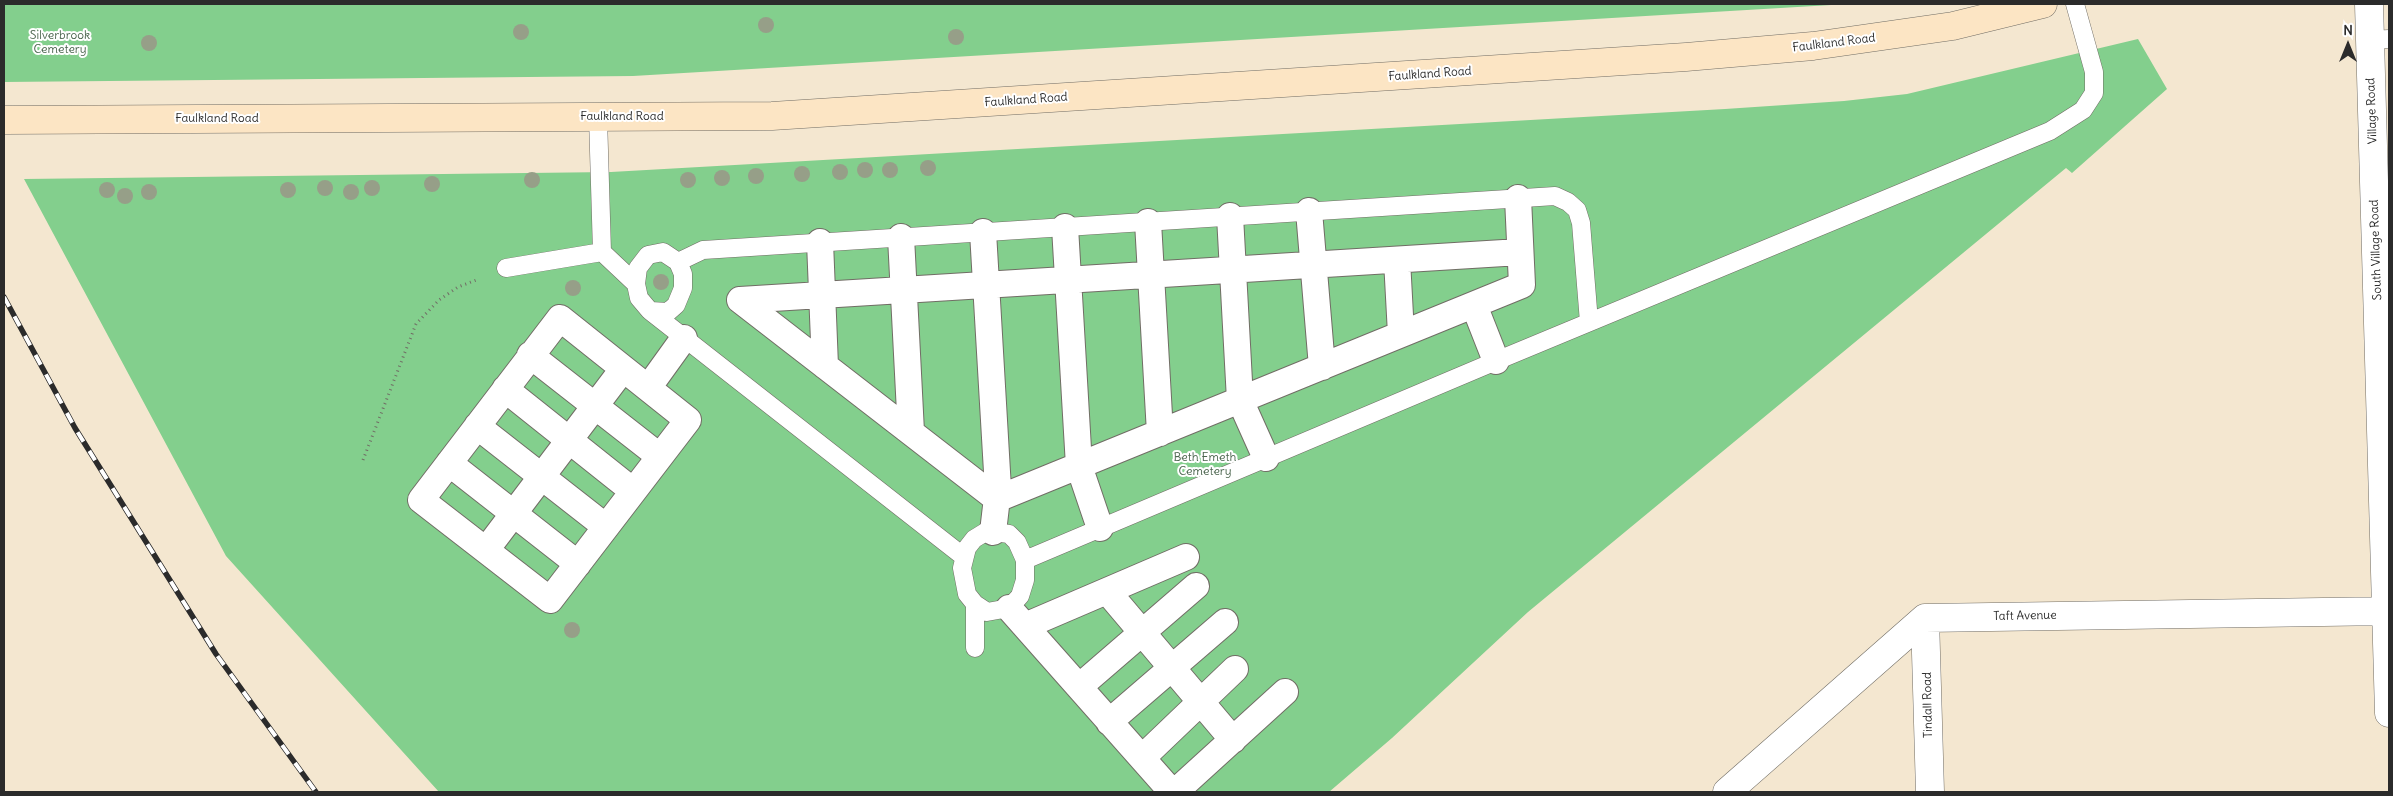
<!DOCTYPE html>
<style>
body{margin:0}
#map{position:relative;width:2393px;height:796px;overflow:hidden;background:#f4e7d0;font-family:Delius,sans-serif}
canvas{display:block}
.frame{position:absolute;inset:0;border:5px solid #2b2b2b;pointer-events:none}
.north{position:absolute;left:2323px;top:20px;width:50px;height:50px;-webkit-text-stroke:4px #fff;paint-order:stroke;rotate:0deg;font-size:14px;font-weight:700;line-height:20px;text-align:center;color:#2b2b2b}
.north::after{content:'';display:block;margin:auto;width:18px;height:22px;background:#2b2b2b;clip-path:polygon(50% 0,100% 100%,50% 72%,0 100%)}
</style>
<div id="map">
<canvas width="2393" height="796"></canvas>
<div class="frame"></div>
<div class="north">N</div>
</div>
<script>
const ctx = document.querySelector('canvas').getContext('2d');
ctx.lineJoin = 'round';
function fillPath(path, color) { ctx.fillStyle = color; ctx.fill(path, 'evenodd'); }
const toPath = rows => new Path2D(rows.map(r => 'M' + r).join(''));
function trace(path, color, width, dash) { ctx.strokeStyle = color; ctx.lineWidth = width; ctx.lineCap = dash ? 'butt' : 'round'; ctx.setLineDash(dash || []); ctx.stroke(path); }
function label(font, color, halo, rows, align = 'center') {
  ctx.font = font + ' Delius,sans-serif'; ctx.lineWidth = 4; ctx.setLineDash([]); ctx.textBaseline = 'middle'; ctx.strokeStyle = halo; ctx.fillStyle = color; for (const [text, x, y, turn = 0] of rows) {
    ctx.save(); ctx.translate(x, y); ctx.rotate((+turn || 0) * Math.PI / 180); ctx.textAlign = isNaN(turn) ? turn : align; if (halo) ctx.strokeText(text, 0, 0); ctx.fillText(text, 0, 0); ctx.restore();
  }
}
const green = toPath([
 [4,4,1848,4,633,76,4,82],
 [2138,39,2167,89,2072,173,2066,168,1528,612,1392,738,1329,792,439,792,226,556,24,179,611,172,1725,109,1844,101,1907,94]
]);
const path = toPath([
 [363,460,416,324,439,300,458,287,479,279]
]);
const service = toPath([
 [2370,40,2389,39],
 [598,117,602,252,636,284],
 [663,252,678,262,683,274,683,288,676,305,668,312,650,311,639,298,636,284,638,268,648,255,663,252],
 [678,262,703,250,1555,196,1568,202,1577,210,1581,223,1589,322],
 [506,268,602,252],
 [650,311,964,557],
 [987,531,1009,534,1017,542,1025,560,1025,580,1020,596,1009,608,987,612,975,604,967,594,962,568,967,548,974,539,987,531],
 [1025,560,1496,361,2050,131,2083,110,2094,93,2094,72,2075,4],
 [975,604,975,648]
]);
const pedestrian = toPath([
 [1309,211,1322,367],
 [1230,216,1240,400,1266,458],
 [1148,222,1160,433],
 [1065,227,1079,466,1100,528],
 [983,232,998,489,993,532],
 [901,237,911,432],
 [820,242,825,366],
 [1397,260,1401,334],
 [740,300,997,499,1522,285,1518,198],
 [740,300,1520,252],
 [1474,305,1496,361],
 [560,318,688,420,550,600,421,500,560,318],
 [530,355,659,456],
 [648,388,684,338],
 [505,389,633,491],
 [477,426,606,527],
 [449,463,578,564],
 [486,550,623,369],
 [1107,591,1233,740],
 [1009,608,1172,792],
 [1025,626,1186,557],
 [1079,687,1196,586],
 [1109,722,1225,622],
 [1142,758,1235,669],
 [1175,792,1285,692]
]);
const minor = toPath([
 [2369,4,2389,713],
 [1925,618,1930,792],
 [1727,792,1925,618,2389,611]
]);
const secondary = toPath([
 [4,120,772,116,1686,57,1813,46,1953,26,2043,4]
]);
const rail = toPath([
 [4,297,75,428,216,654,316,792]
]);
const trees = [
 [766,25],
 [521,32],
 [956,37],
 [149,43],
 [928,168],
 [865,170],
 [890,170],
 [840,172],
 [802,174],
 [756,176],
 [722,178],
 [532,180],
 [688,180],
 [432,184],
 [325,188],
 [372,188],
 [107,190],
 [288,190],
 [149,192],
 [351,192],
 [125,196],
 [661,282],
 [573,288],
 [572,630]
];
const parkNames = [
 ["Silverbrook",60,36],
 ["Cemetery",60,50],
 ["Beth Emeth",1205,458],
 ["Cemetery",1205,472]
];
const streetNames = [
 ["Faulkland Road",1834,43,-7],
 ["Faulkland Road",1430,74,-4],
 ["Faulkland Road",1026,100,-4],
 ["Village Road",2372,111,-92],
 ["Faulkland Road",622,117],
 ["Faulkland Road",217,119],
 ["South Village Road",2376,250,-92],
 ["Taft Avenue",2025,616,-1],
 ["Tindall Road",1928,705,-91]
];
fillPath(green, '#83cf8d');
trace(service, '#716d65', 19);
trace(pedestrian, '#716d65', 28);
trace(minor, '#716d65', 29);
trace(secondary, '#716d65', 29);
trace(path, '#716d65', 3, [1, 4]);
trace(service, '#fff', 18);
trace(pedestrian, '#fff', 26);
trace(minor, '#fff', 28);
trace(secondary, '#fce5c4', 28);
trace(rail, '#2b2b2b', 5.5);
trace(rail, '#fff', 4, [11]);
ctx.fillStyle = '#969f88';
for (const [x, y] of trees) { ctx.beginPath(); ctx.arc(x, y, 8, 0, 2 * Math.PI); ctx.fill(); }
label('12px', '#4a644d', '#fff', parkNames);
label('12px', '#2b2b2b', '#fff', streetNames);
</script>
